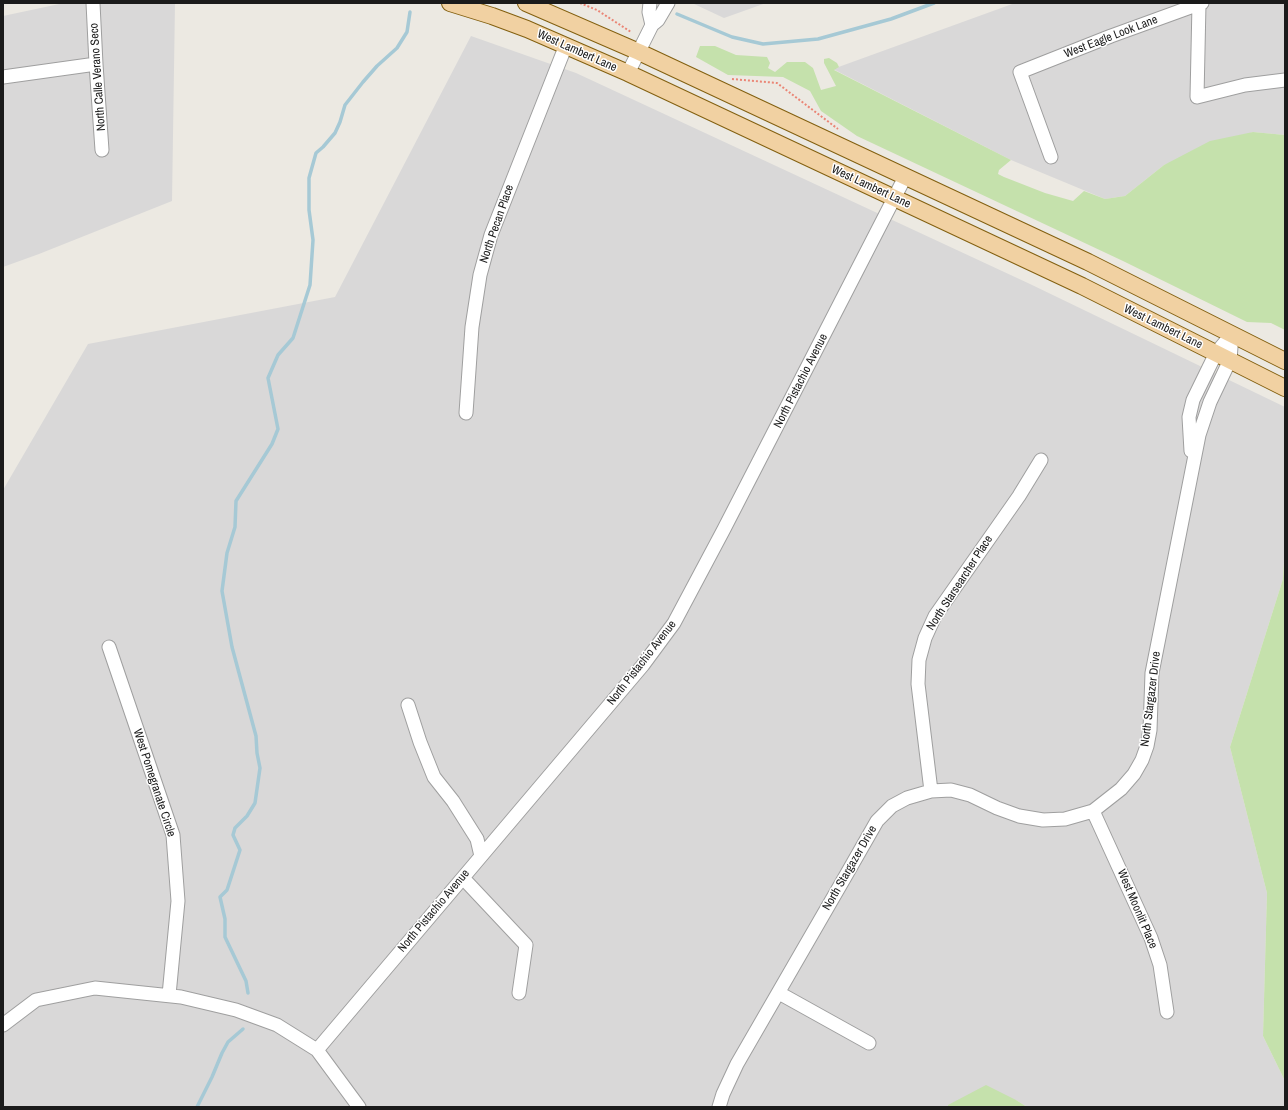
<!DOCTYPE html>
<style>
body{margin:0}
#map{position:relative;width:1288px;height:1110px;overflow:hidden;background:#ece9e2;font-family:"Archivo Narrow",sans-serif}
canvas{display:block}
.frame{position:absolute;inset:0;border:4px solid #1b1b1b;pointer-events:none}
</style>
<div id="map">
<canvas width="1288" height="1110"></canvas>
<div class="frame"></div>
</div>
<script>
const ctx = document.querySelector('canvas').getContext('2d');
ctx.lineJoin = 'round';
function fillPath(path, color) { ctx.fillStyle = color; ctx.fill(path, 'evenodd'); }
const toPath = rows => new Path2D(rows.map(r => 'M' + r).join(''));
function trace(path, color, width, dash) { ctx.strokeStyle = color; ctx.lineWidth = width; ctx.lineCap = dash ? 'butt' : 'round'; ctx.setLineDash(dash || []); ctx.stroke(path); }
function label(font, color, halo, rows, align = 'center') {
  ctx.font = font + ' "Archivo Narrow",sans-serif'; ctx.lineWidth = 3; ctx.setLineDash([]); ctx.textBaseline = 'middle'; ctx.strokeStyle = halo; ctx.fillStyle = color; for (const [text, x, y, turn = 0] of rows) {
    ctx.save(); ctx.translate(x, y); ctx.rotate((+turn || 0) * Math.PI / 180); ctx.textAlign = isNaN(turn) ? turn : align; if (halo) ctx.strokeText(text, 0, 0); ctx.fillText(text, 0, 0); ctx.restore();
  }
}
const residential = toPath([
 [64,3,175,3,172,201,39,254,3,267,3,16],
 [692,3,766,3,724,18],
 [1015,3,1285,3,1285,135,1253,132,1164,165,1125,196,1105,199,1011,160,833,69],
 [471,36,576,73,1030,284,1285,407,1285,546,1283,579,1230,747,1267,893,1263,1036,1285,1081,1285,1107,1027,1107,1016,1100,948,1105,948,1107,3,1107,3,490,88,344,335,297]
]);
const grass = toPath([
 [700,46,715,46,736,55,767,57,770,63,768,68,775,72,787,62,805,62,813,68,821,90,836,86,824,63,824,59,829,58,837,63,839,67,834,70,1011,160,999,170,998,174,1004,177,1045,193,1073,201,1084,191,1105,199,1125,196,1164,165,1210,141,1253,132,1285,135,1285,330,1271,323,1247,322,1123,261,857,136,821,111,810,91,783,77,728,75,696,57],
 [1285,546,1285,1081,1263,1036,1267,893,1230,747,1283,579],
 [986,1085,1016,1100,1027,1107,948,1107,948,1105]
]);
const stream = toPath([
 [677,14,732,37,763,44,818,39,891,19,934,3],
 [248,993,246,981,225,937,225,919,220,897,227,890,240,850,233,835,235,828,247,816,255,803,260,768,257,753,256,736,232,647,222,591,227,553,235,527,236,501,272,444,278,429,268,378,278,355,293,338,310,285,313,240,309,210,309,178,316,153,323,147,335,133,340,122,345,105,363,82,377,66,397,48,407,32,410,12],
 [197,1107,212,1077,222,1053,228,1042,243,1029]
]);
const path = toPath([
 [580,3,597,10,631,32],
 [732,79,777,83,838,129]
]);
const minor = toPath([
 [93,3,96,64,102,150],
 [650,3,649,12,652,25],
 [1199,4,1197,97,1245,85,1285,80],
 [628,73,652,25,658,20,668,3],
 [3,77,96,64],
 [1051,157,1020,72,1111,36,1202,3],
 [466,413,472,327,480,275,491,235,566,45],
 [1191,451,1189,417,1193,400,1216,353,1232,334],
 [109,647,173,835,178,901,169,995],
 [408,705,420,742,434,777,453,801,477,839,481,856],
 [931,791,918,684,919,660,925,638,935,616,1019,496,1041,460],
 [1093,811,1151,938,1160,965,1167,1012],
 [463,878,526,945,519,993],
 [779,993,869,1043],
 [3,1025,36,1000,95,988,181,997,236,1010,277,1025,317,1050,359,1107],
 [317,1050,643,665,674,623,724,529,905,177],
 [719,1107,723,1094,737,1064,845,877,877,821,892,806,907,798,931,791,951,790,970,795,997,808,1019,816,1043,820,1065,819,1093,811,1121,789,1134,774,1142,760,1147,746,1150,730,1152,673,1199,435,1210,402,1230,360,1232,334]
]);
const major = toPath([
 [450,3,492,16,527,29,628,73,1082,286,1285,388],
 [526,3,639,52,1088,262,1285,361]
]);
const streetNames = [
 ["West Eagle Look Lane",1111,37,-21],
 ["West Lambert Lane",577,51,24],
 ["North Calle Verano Seco",98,77,-94],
 ["West Lambert Lane",871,187,25],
 ["North Pecan Place",497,224,-71],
 ["West Lambert Lane",1163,327,26],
 ["North Pistachio Avenue",801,381,-63],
 ["North Starsearcher Place",960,583,-57],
 ["North Pistachio Avenue",642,663,-52],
 ["North Stargazer Drive",1151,699,-83],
 ["West Pomegranate Circle",154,783,72],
 ["North Stargazer Drive",850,868,-60],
 ["West Moonlit Place",1137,909,67],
 ["North Pistachio Avenue",434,911,-50]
];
fillPath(residential, '#d9d8d8');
fillPath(grass, '#c5e1ac');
trace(stream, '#a6c9d5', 3.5);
trace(minor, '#9f9f9f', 15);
trace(major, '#836010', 18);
trace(path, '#ea8575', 2, [2, 2]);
trace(minor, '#fff', 13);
trace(major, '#f1d1a2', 16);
label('12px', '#1b1b1b', '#fff', streetNames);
</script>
